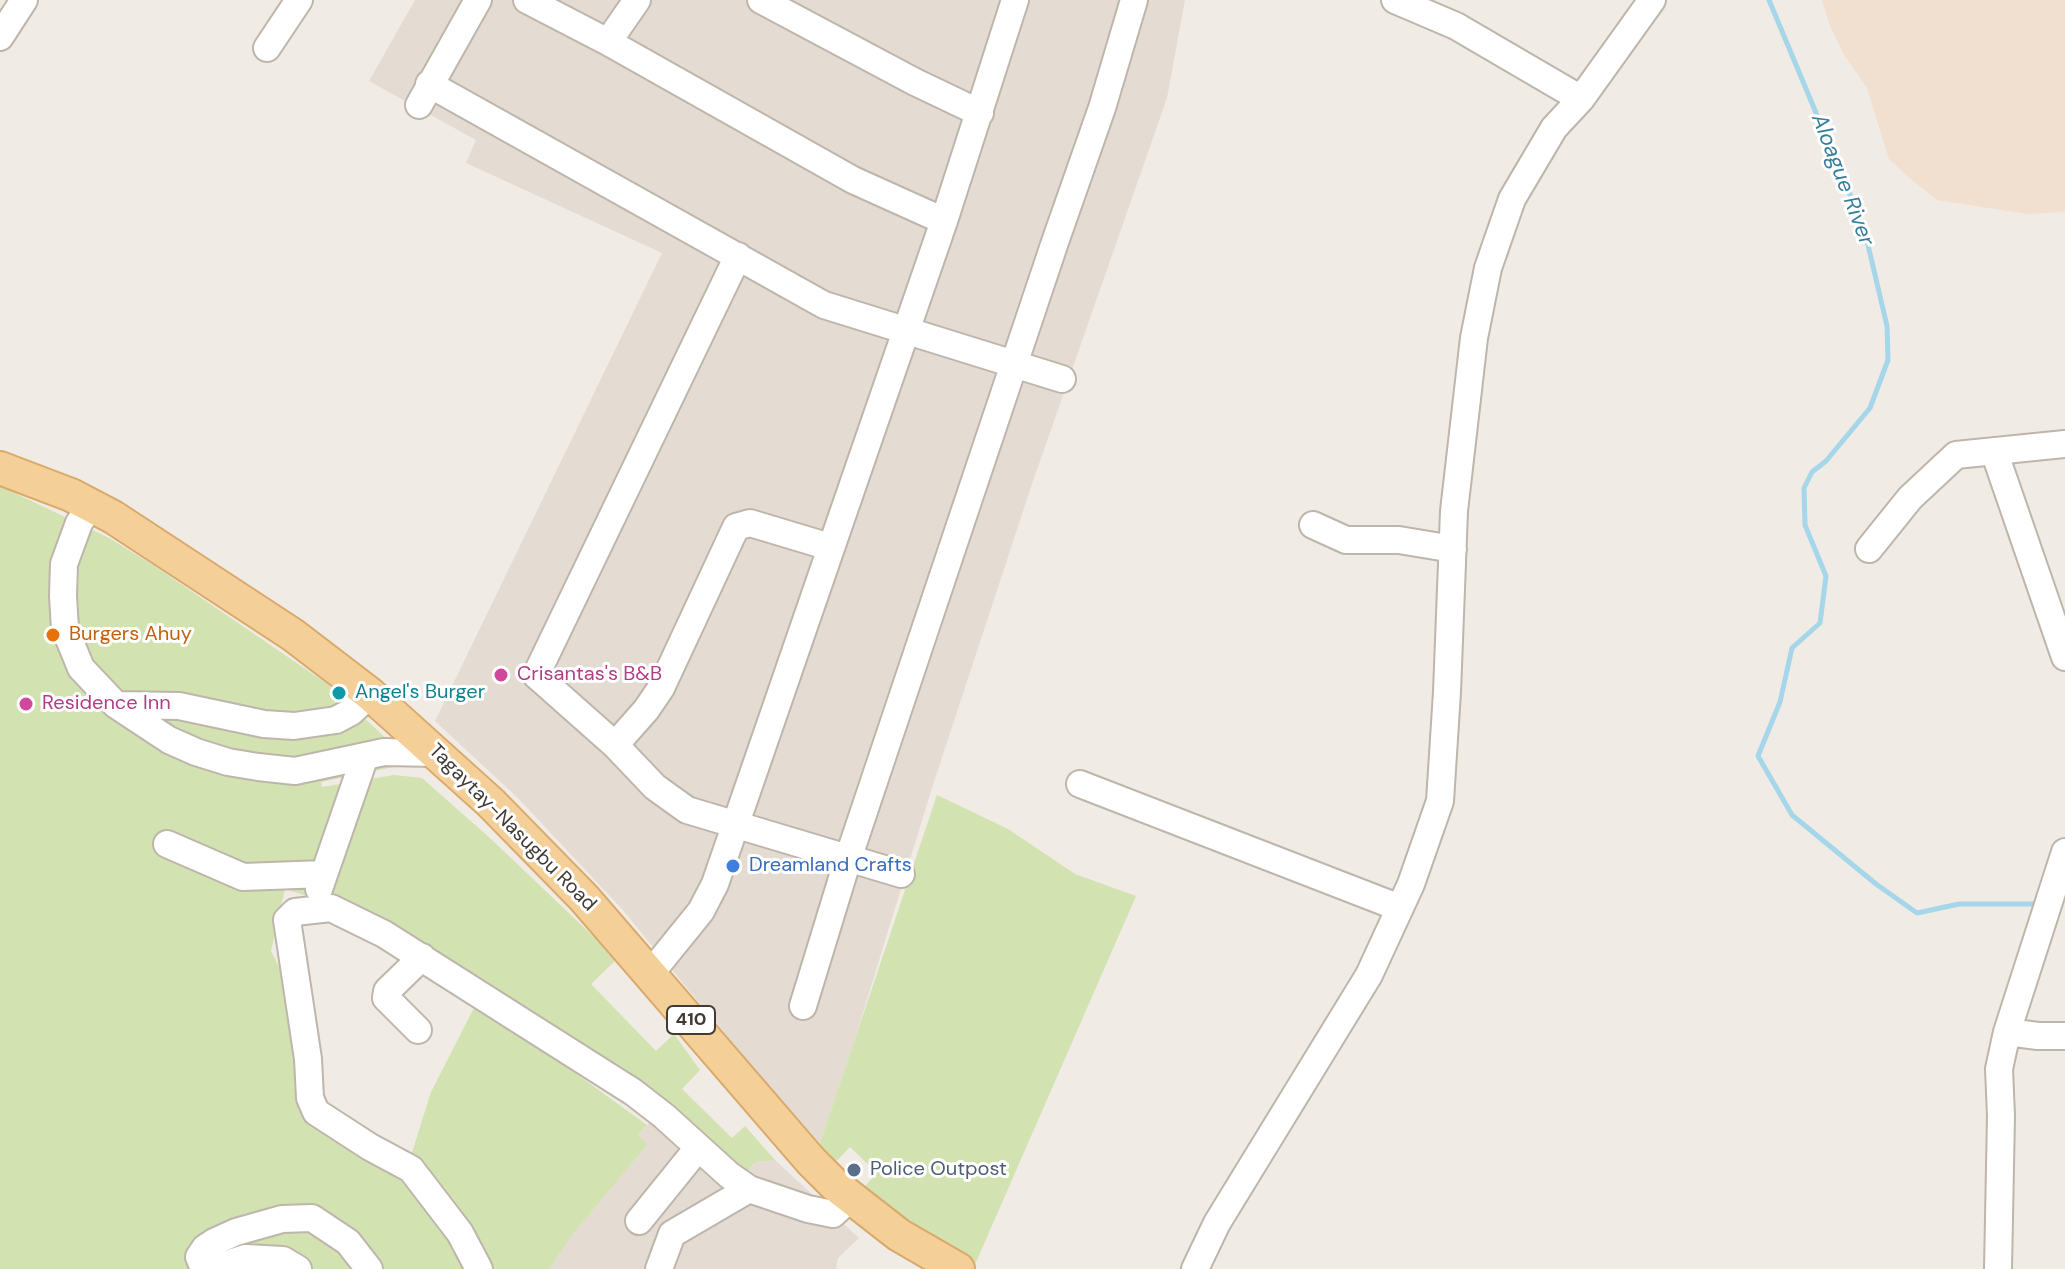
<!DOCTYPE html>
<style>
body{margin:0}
canvas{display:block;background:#f0ebe4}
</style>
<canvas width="2065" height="1269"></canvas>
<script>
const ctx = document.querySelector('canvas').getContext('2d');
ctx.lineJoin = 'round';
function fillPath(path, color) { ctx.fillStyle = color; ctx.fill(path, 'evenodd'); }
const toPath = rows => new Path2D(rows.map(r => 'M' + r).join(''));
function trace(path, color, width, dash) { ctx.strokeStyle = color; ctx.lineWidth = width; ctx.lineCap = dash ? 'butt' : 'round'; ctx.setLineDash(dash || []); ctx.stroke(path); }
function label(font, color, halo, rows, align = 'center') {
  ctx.font = font + ' "DM Sans",sans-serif'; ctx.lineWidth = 6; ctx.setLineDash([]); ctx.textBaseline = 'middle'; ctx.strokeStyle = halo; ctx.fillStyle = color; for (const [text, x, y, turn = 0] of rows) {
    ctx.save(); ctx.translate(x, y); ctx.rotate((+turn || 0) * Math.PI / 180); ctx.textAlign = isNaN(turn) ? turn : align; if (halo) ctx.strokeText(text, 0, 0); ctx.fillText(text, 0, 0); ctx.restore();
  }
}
const residential = toPath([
 [415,0,1185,0,1167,98,1032,484,931,791,854,1042,820,1143,753,1068,621,908,518,798,435,721,662,253,466,163,476,140,369,81],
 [661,1111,749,1183,749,1168,756,1162,775,1160,859,1238,838,1258,836,1269,549,1269,573,1234,648,1144,638,1135]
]);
const commercial = toPath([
 [1822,0,2065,0,2065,212,2027,214,1937,200,1913,181,1889,159,1867,88,1843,53,1829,23]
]);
const green = toPath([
 [0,486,109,538,153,565,326,683,413,763,321,782,322,787,394,775,422,778,491,839,617,959,591,984,656,1051,674,1034,700,1070,682,1089,732,1138,745,1126,775,1160,756,1162,749,1168,749,1184,716,1162,641,1091,528,1016,388,929,330,903,285,889,271,951,302,1013,319,1104,405,1175,431,1092,477,1002,647,1125,638,1135,648,1144,573,1234,549,1269,0,1269],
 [937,795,1008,829,1075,874,1136,896,973,1269,858,1194,877,1173,850,1147,830,1168,820,1143]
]);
const stream = toPath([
 [1769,0,1864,228,1887,326,1888,360,1870,408,1826,461,1812,472,1804,488,1805,525,1826,576,1820,623,1792,648,1780,702,1758,756,1792,815,1876,884,1917,913,1959,904,2040,904]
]);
const minor = toPath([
 [527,0,608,42,853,180,944,221],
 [761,0,915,82,980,113],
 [1395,0,1456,26,1581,99],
 [0,37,24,0],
 [608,42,637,0],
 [267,48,299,0],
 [429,84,824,305,1062,379],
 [419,105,478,0],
 [738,256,536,675,615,745,655,787,687,810,901,874],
 [1994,451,2065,657],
 [91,505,79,523,64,564,63,596,65,629,81,668,116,705,169,740,196,752,228,762,258,767,295,771,384,752,437,753],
 [1313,525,1346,540,1399,540,1453,549],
 [1869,549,1910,498,1956,455,2065,444],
 [116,705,179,706,264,724,294,726,336,720,351,712,370,694],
 [615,745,646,710,661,688,736,527,750,523,830,547],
 [1080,784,1400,908],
 [167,844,243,877,324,874],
 [319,889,365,756],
 [650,974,701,911,715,884,944,221,1015,0],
 [803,1006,848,859,1055,242,1102,108,1134,0],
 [418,1030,386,998,387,991,422,957],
 [2007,1032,2065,852],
 [639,1221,698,1148],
 [212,1269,202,1264,199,1257,205,1248,214,1242,236,1232,282,1219,312,1218,348,1242,369,1269],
 [213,1269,245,1258,283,1260,298,1269],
 [479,1269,460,1233,411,1169,370,1147,316,1112,310,1098,308,1059,287,920,295,912,331,908,384,934,633,1092,664,1116,729,1175,749,1189,808,1209,833,1214,850,1198],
 [659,1269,672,1234,749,1189],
 [1195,1269,1217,1223,1369,975,1411,884,1440,801,1447,692,1454,511,1474,338,1488,268,1512,199,1554,128,1581,99,1652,0],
 [1998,1269,2001,1116,1999,1069,2007,1032,2038,1036,2065,1036]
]);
const major = toPath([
 [0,468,71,495,113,517,293,635,370,694,491,803,584,898,811,1161,835,1185,899,1235,958,1269]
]);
const markers = [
 [53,635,8,"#e8710a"],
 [501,675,8,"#d1479c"],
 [339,693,8,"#0f9aa8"],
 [26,704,8,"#d1479c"],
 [733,866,8,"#3f7fe0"],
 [854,1170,8,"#5c6f8a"]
];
const shields = [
 [691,1020,48]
];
const shieldNames = [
 ["410",691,1020]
];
const foodNames = [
 ["Burgers Ahuy",69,635]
];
const hotelNames = [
 ["Crisantas's B&B",517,675],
 ["Residence Inn",42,704]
];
const cultureNames = [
 ["Angel's Burger",355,693]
];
const streetNames = [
 ["Tagaytay-Nasugbu Road",512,828,45]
];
const shopNames = [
 ["Dreamland Crafts",749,866]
];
const serviceNames = [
 ["Police Outpost",870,1170]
];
const waterNames = [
 ["Aloague River",1842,180,69]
];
fillPath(residential, '#e4dcd3');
fillPath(commercial, '#f1dfd0');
fillPath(green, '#d2e2b0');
trace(stream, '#a5d6e9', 5);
trace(minor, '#beb5ab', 30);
trace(major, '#d9a96a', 36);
trace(minor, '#fff', 26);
trace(major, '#f5cf98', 32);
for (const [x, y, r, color] of markers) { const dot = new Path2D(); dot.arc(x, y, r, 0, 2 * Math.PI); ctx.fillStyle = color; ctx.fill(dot); trace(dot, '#fff', 3); }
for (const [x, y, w] of shields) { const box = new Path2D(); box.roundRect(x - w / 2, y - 14, w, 28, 6); ctx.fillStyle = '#fff'; ctx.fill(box); trace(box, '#423b35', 2); }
label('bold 18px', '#423b35', null, shieldNames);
label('20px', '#c56008', '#fff', foodNames, 'left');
label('20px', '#b23c85', '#fff', hotelNames, 'left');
label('20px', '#0d838f', '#fff', cultureNames, 'left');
label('20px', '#423b35', '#fff', streetNames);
label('20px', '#366cbe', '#fff', shopNames, 'left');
label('20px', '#4e5e75', '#fff', serviceNames, 'left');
label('italic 22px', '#367e9d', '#fff', waterNames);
</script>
